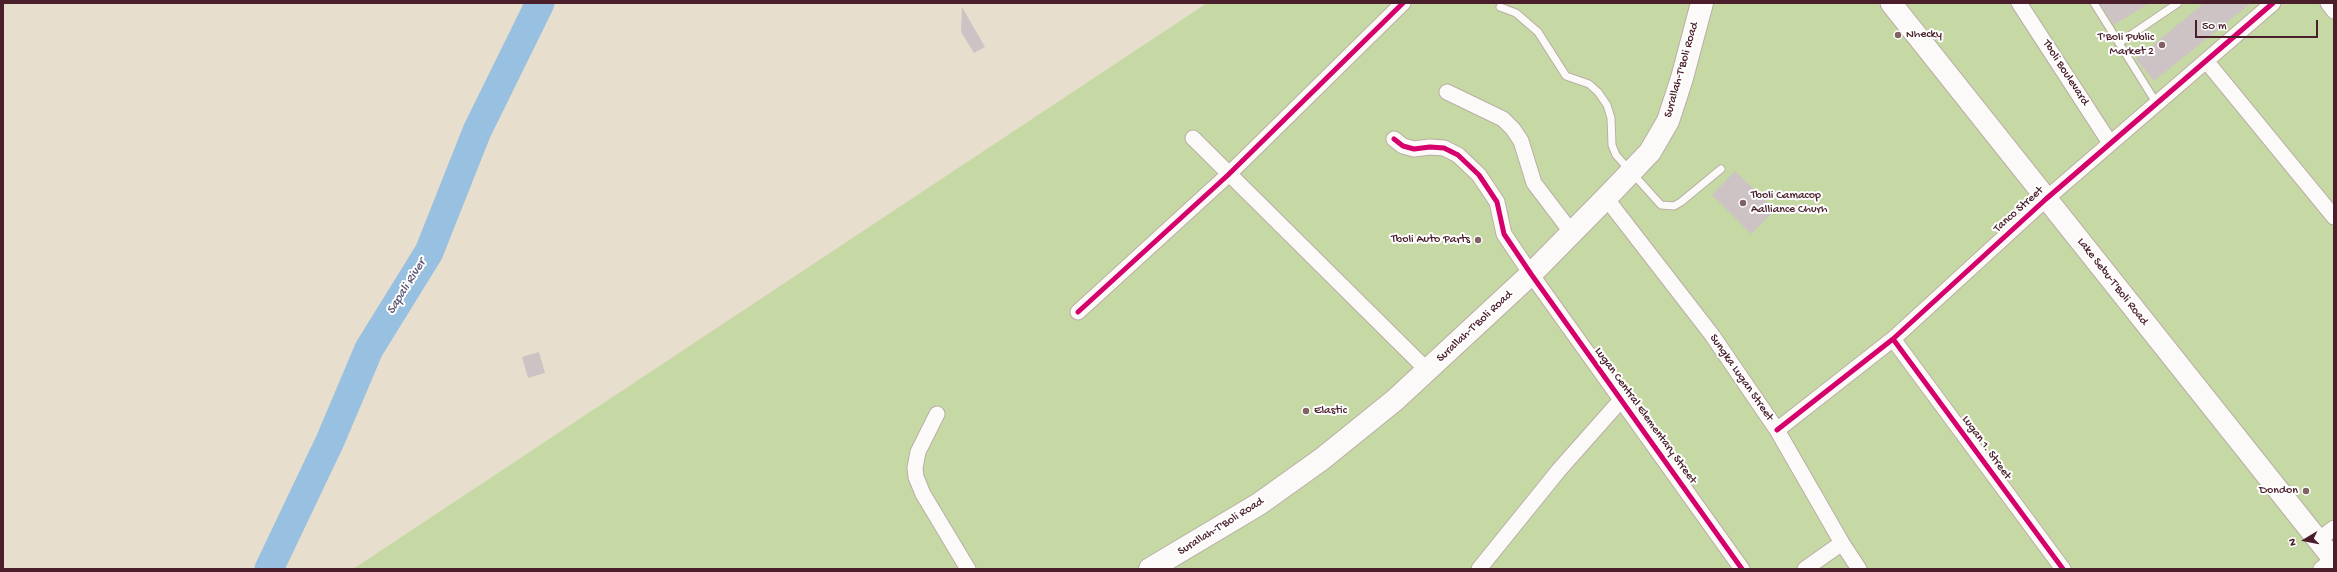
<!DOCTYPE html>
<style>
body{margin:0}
#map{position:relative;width:2337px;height:572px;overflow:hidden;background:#e8dece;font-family:"Gochi Hand",sans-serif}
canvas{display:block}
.frame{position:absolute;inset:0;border:4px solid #4a1f2b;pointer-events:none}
.north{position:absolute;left:2285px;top:520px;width:40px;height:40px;-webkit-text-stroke:3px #fff;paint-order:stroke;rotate:260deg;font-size:11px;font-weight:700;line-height:16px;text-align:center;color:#4a1f2b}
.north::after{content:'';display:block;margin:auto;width:14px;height:18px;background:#4a1f2b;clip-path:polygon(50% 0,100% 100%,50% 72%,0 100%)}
.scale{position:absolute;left:2195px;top:20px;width:123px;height:18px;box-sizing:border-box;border:2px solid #4a1f2b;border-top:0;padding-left:5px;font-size:12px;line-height:14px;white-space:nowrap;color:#4a1f2b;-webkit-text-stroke:3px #fff;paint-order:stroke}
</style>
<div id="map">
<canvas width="2337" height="572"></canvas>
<div class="frame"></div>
<div class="north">N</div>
<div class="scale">50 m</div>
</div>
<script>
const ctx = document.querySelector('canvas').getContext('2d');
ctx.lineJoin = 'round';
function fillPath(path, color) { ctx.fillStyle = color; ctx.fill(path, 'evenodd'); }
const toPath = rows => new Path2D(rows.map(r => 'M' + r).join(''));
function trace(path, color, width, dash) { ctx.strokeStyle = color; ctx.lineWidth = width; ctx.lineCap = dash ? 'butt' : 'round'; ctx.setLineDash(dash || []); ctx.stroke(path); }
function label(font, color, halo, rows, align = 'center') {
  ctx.font = font + ' "Gochi Hand",sans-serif'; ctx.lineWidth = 4; ctx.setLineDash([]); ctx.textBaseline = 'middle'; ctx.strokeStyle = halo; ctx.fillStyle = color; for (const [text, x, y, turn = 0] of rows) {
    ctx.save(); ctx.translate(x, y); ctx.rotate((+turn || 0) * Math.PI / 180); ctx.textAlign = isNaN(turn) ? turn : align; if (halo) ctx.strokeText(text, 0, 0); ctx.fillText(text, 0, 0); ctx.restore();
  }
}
const green = toPath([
 [1207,3,2334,3,2334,569,353,569]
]);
const river = toPath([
 [269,569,330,441,369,349,429,252,477,131,540,3]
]);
const building = toPath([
 [2100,3,2149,3,2114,25],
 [2204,3,2251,3,2154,81,2136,59],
 [962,7,985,47,974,53,961,32],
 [1735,171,1775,210,1751,234,1712,195],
 [539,352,545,373,528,378,522,357]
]);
const lane = toPath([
 [2094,3,2157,104],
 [1500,7,1516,13,1538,32,1566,76,1589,84,1598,92,1607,105,1611,118,1612,145,1616,155,1661,205,1674,206,1681,202,1721,169],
 [2119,43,2178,3]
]);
const street = toPath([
 [2019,3,2110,143],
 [2328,3,2334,11],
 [2207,62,2334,217],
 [1447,92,1503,119,1513,129,1521,141,1534,183,1572,233],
 [1193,138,1427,370],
 [1394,139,1403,146,1414,149,1430,147,1444,148,1458,155,1479,175,1497,202,1504,234,1531,274,1742,569],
 [1606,198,1712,335,1777,430,1842,543,1859,569],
 [1078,312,1228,175,1403,3],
 [1893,339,2063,569],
 [937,414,918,452,915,468,916,477,923,494,968,569],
 [1777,430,1893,339,2046,199,2273,3],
 [2318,540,2334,528],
 [1479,569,1559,470,1621,400],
 [1805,569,1842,543],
 [2321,569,2333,559]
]);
const secondary = toPath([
 [1891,3,2334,560]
]);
const primary = toPath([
 [1150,569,1259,504,1322,459,1395,400,1531,274,1606,198,1650,152,1668,121,1682,78,1702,3]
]);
const cycleway = toPath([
 [1394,139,1403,146,1414,149,1430,147,1444,148,1458,155,1479,175,1497,202,1504,234,1531,274,1742,569],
 [1078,312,1228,175,1403,3],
 [1893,339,2063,569],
 [1777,430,1893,339,2046,199,2273,3]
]);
const markers = [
 [1898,35,4,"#816264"],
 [2162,45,4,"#816264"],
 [1743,203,4,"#816264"],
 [1478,240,4,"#816264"],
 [1306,411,4,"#816264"],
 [2306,491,4,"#816264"]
];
const poiNames = [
 ["Nhecky",1906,35],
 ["T'Boli Public",2154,38,"right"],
 ["Market 2",2154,52,"right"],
 ["Tboli Camacop",1751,196],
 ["Aalliance Churh",1751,210],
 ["Tboli Auto Parts",1470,240,"right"],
 ["Elastic",1314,411],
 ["Dondon",2298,491,"right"]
];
const streetNames = [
 ["Surallah-T'Boli Road",1682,70,-74],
 ["Tboli Boulevard",2065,73,57],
 ["Tanco Street",2019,210,-42],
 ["Lake Sebu-T'Boli Road",2112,282,52],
 ["Surallah-T'Boli Road",1475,327,-43],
 ["Sungka Lugan Street",1741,378,55],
 ["Lugan Central Elementary Street",1645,416,54],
 ["Lugan 1. Street",1986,448,54],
 ["Surallah-T'Boli Road",1221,527,-32]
];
const waterNames = [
 ["Sapali River",407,287,-58]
];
fillPath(green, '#c6d9a4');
trace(river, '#98c0e0', 29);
fillPath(building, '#cdc3c5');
trace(lane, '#b9aea5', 9);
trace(street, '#b9aea5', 17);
trace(secondary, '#b9aea5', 23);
trace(primary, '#b9aea5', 24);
trace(lane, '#fcfaf8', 7);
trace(street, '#fcfaf8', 15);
trace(secondary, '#fcfaf8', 21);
trace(primary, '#fcfaf8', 22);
trace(cycleway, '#d6006c', 5);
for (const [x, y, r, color] of markers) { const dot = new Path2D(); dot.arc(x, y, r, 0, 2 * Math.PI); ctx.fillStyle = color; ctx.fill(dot); trace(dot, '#fff', 1.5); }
label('12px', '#4a1f2b', '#fff', poiNames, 'left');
label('12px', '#4a1f2b', '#fff', streetNames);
label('italic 13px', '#5b5a77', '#fff', waterNames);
</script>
